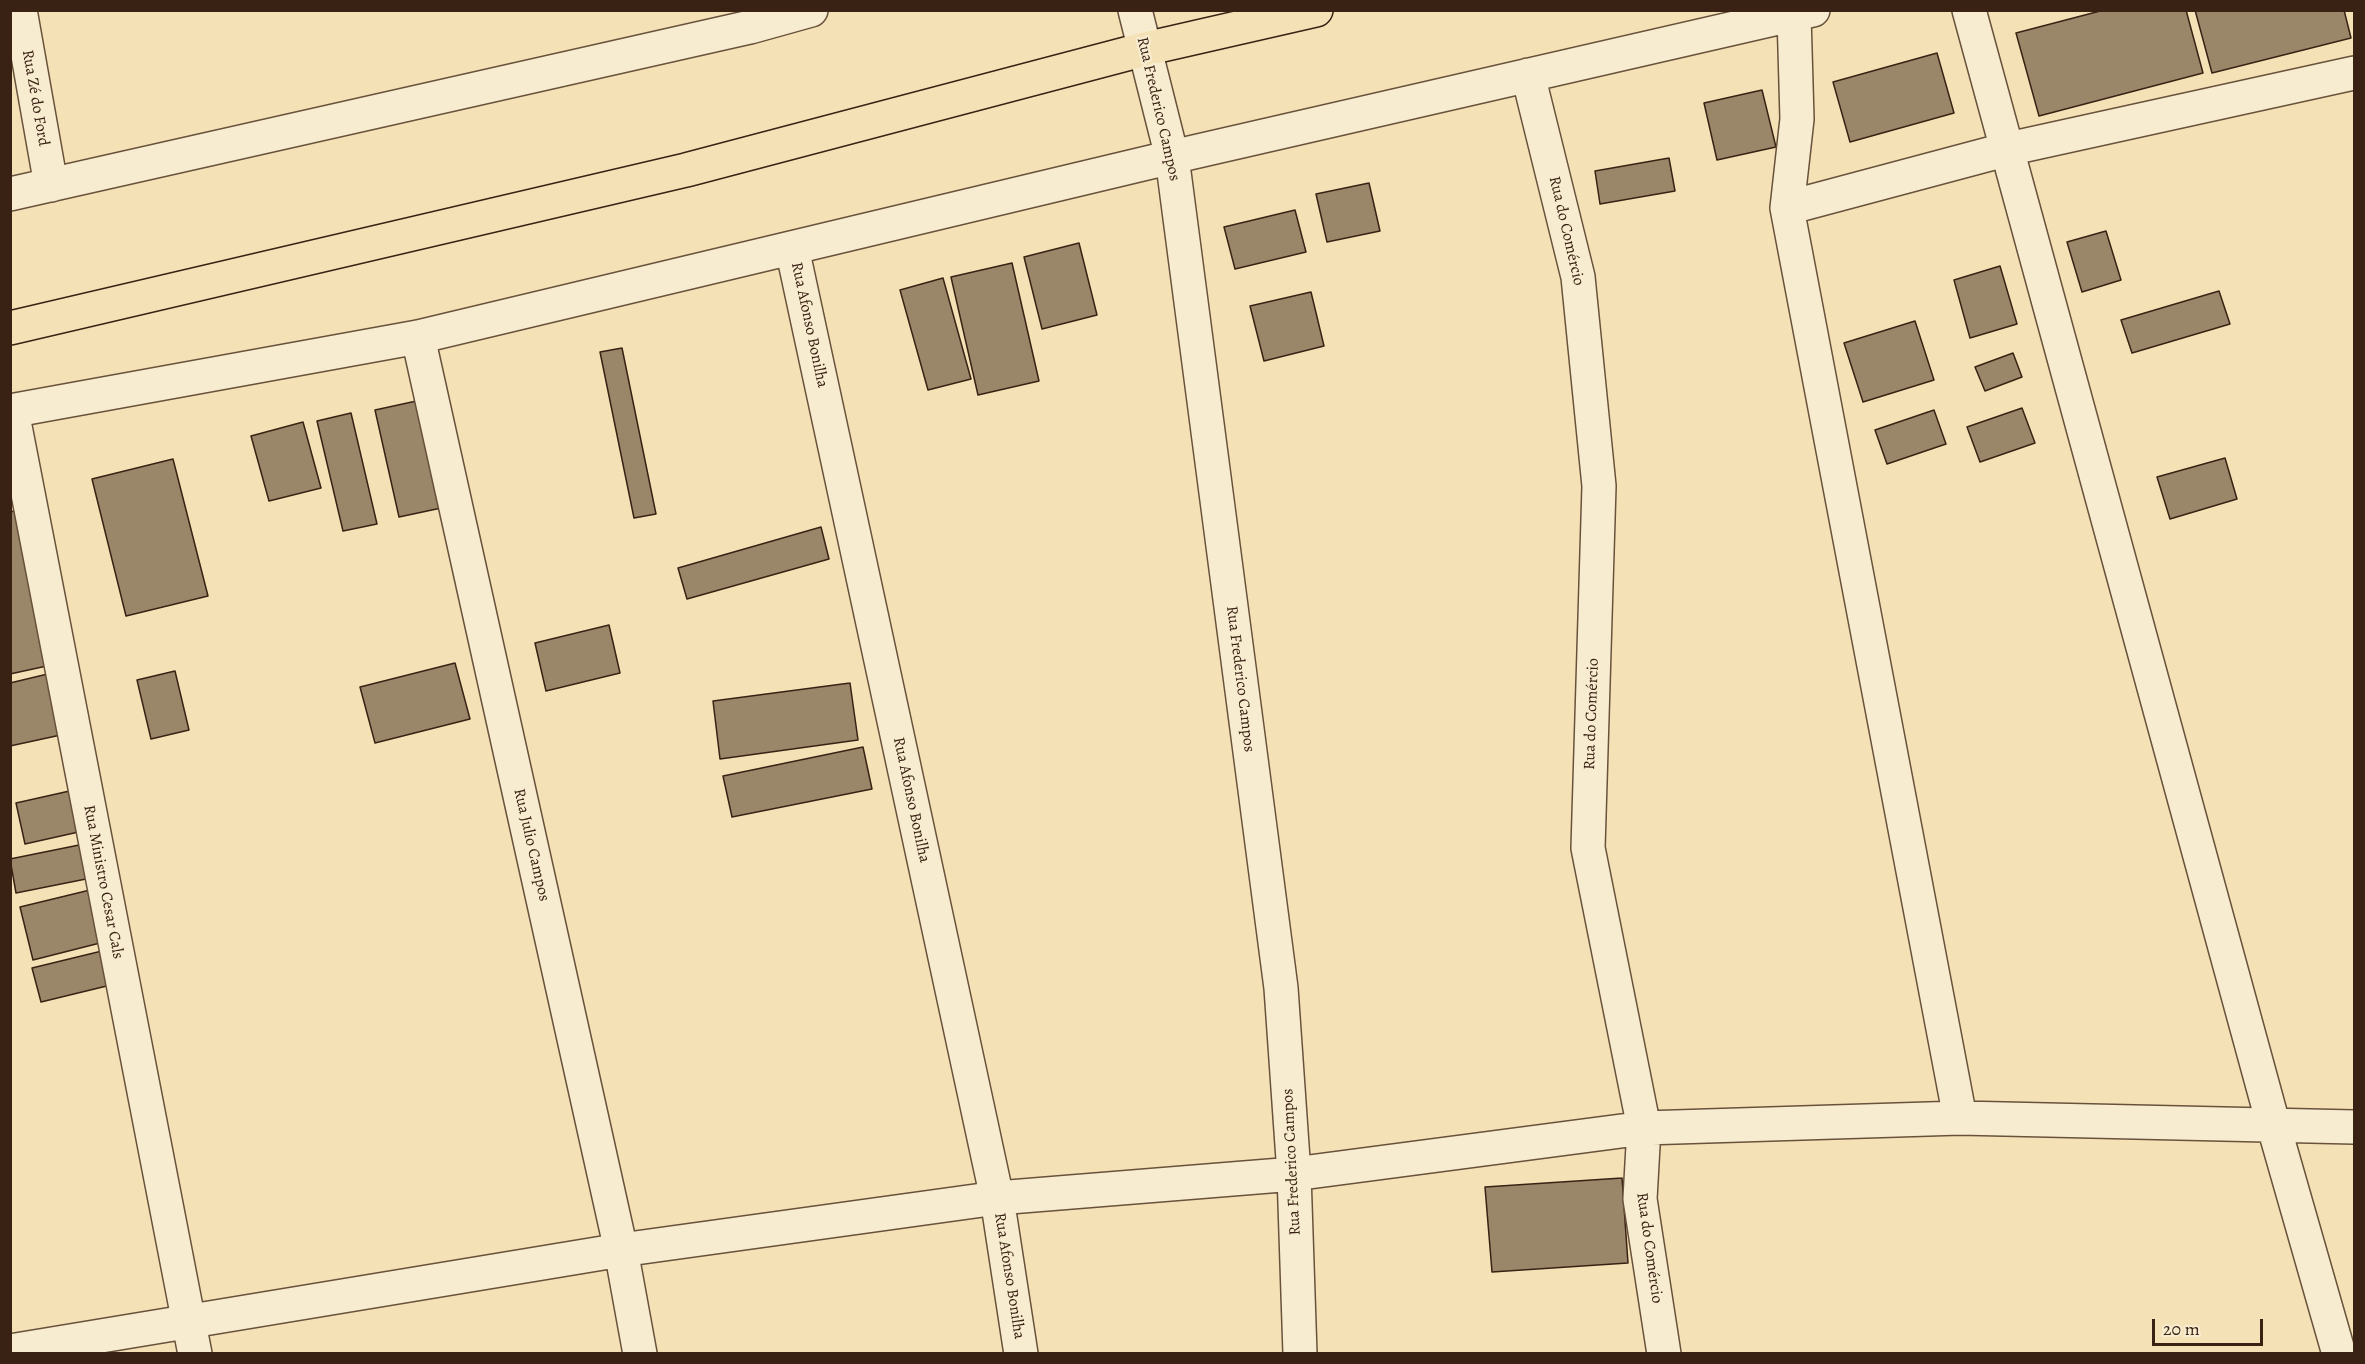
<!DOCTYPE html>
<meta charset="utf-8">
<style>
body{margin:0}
#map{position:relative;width:2365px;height:1364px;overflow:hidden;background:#f4e2b6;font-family:Alegreya,serif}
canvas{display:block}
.frame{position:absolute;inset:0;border:12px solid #392214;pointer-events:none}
.scale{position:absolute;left:2152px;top:1319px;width:111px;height:27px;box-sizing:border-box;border:3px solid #392214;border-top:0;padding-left:8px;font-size:18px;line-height:21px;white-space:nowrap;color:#392214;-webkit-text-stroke:4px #f8ecd0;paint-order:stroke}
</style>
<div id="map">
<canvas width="2365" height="1364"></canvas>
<div class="frame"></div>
<div class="scale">20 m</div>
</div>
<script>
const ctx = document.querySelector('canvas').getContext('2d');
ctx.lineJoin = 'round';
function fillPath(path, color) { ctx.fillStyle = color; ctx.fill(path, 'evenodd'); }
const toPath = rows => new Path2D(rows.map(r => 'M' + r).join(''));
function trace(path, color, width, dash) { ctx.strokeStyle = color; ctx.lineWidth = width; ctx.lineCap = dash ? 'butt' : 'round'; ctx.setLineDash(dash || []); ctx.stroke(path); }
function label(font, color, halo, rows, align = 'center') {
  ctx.font = font + ' Alegreya,serif'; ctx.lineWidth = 4.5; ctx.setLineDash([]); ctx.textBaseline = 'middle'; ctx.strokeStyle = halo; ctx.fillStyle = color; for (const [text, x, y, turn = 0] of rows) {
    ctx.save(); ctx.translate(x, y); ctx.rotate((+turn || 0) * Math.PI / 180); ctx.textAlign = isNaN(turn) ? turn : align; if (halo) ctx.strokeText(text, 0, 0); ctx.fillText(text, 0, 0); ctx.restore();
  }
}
const building = toPath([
 [2104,10,2186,10,2203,73,2039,116,2016,33,2104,10],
 [2195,10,2344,10,2351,38,2212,73,2195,10],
 [1937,53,1954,113,1850,142,1833,82,1937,53],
 [1762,90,1776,147,1717,160,1704,103,1762,90],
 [1669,158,1675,191,1600,204,1595,171,1669,158],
 [1369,183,1380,231,1327,242,1316,194,1369,183],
 [1295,210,1306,252,1235,269,1224,227,1295,210],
 [2106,231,2121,280,2082,292,2067,242,2106,231],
 [1079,243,1097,315,1042,329,1024,257,1079,243],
 [1012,263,1039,381,978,395,951,277,1012,263],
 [2000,266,2017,324,1970,338,1954,280,2000,266],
 [943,278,971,379,928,390,900,290,943,278],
 [2219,291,2230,324,2132,353,2121,320,2219,291],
 [1311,292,1324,346,1264,361,1250,306,1311,292],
 [1915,321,1934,380,1863,402,1844,343,1915,321],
 [622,348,656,514,634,518,600,352,622,348],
 [2013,353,2022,377,1985,391,1975,367,2013,353],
 [421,400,446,507,399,517,375,410,421,400],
 [2022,408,2035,443,1980,462,1967,427,2022,408],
 [1934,410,1946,444,1887,464,1875,430,1934,410],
 [351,413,377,524,343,531,317,421,351,413],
 [303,422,321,488,269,501,251,436,303,422],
 [2225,458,2237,499,2170,519,2157,477,2225,458],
 [173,459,208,596,126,616,92,479,173,459],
 [23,509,56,664,10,674,10,512,23,509],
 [821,527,829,559,687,599,678,568,821,527],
 [609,625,620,673,546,691,535,643,609,625],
 [455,663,470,719,375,743,360,687,455,663],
 [175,671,189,730,151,739,137,680,175,671],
 [56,672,70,733,10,746,10,683,56,672],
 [850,683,858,740,720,759,713,701,850,683],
 [863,747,872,789,732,817,723,776,863,747],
 [74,790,83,831,25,844,16,803,74,790],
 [89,843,96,877,16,893,10,859,89,843],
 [90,890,104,942,33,960,20,907,90,890],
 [106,950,115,984,41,1002,32,968,106,950],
 [1622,1178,1628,1263,1492,1272,1485,1187,1622,1178]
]);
const minor = toPath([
 [20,10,51,185],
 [1135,10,1172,157,1281,988,1294,1174,1300,1354],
 [1969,10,2274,1127,2339,1354],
 [1794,15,1797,119,1787,208,1960,1118],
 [1528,75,1578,277,1599,486,1588,848,1644,1128,1640,1199,1664,1354],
 [10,194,750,27,811,10],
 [1787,208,2008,149,2354,73],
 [792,248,997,1198,1021,1354],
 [418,337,621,1250,640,1354],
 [10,411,418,337,1172,157,1813,10],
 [12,411,195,1354],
 [10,1351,621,1250,997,1198,1294,1174,1644,1128,1960,1118,2354,1127]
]);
const highway = toPath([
 [10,328,686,170,1145,49,1316,10]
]);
const streetNames = [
 ["Rua Zé do Ford",35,98,80],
 ["Rua Frederico Campos",1158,109,77],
 ["Rua do Comércio",1566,231,77],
 ["Rua Afonso Bonilha",809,325,78],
 ["Rua Frederico Campos",1240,679,83],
 ["Rua do Comércio",1592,714,-88],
 ["Rua Afonso Bonilha",911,800,78],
 ["Rua Julio Campos",531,845,77],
 ["Rua Ministro Cesar Cals",103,882,79],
 ["Rua Frederico Campos",1292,1162,-93],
 ["Rua do Comércio",1649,1248,82],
 ["Rua Afonso Bonilha",1009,1276,81]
];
fillPath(building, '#9a8668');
trace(building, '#392214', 1.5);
trace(minor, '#68523c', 36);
trace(highway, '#392214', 36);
trace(minor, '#f8ecd0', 33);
trace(highway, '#f4e2b6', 33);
label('16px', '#392214', '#f8ecd0', streetNames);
</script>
